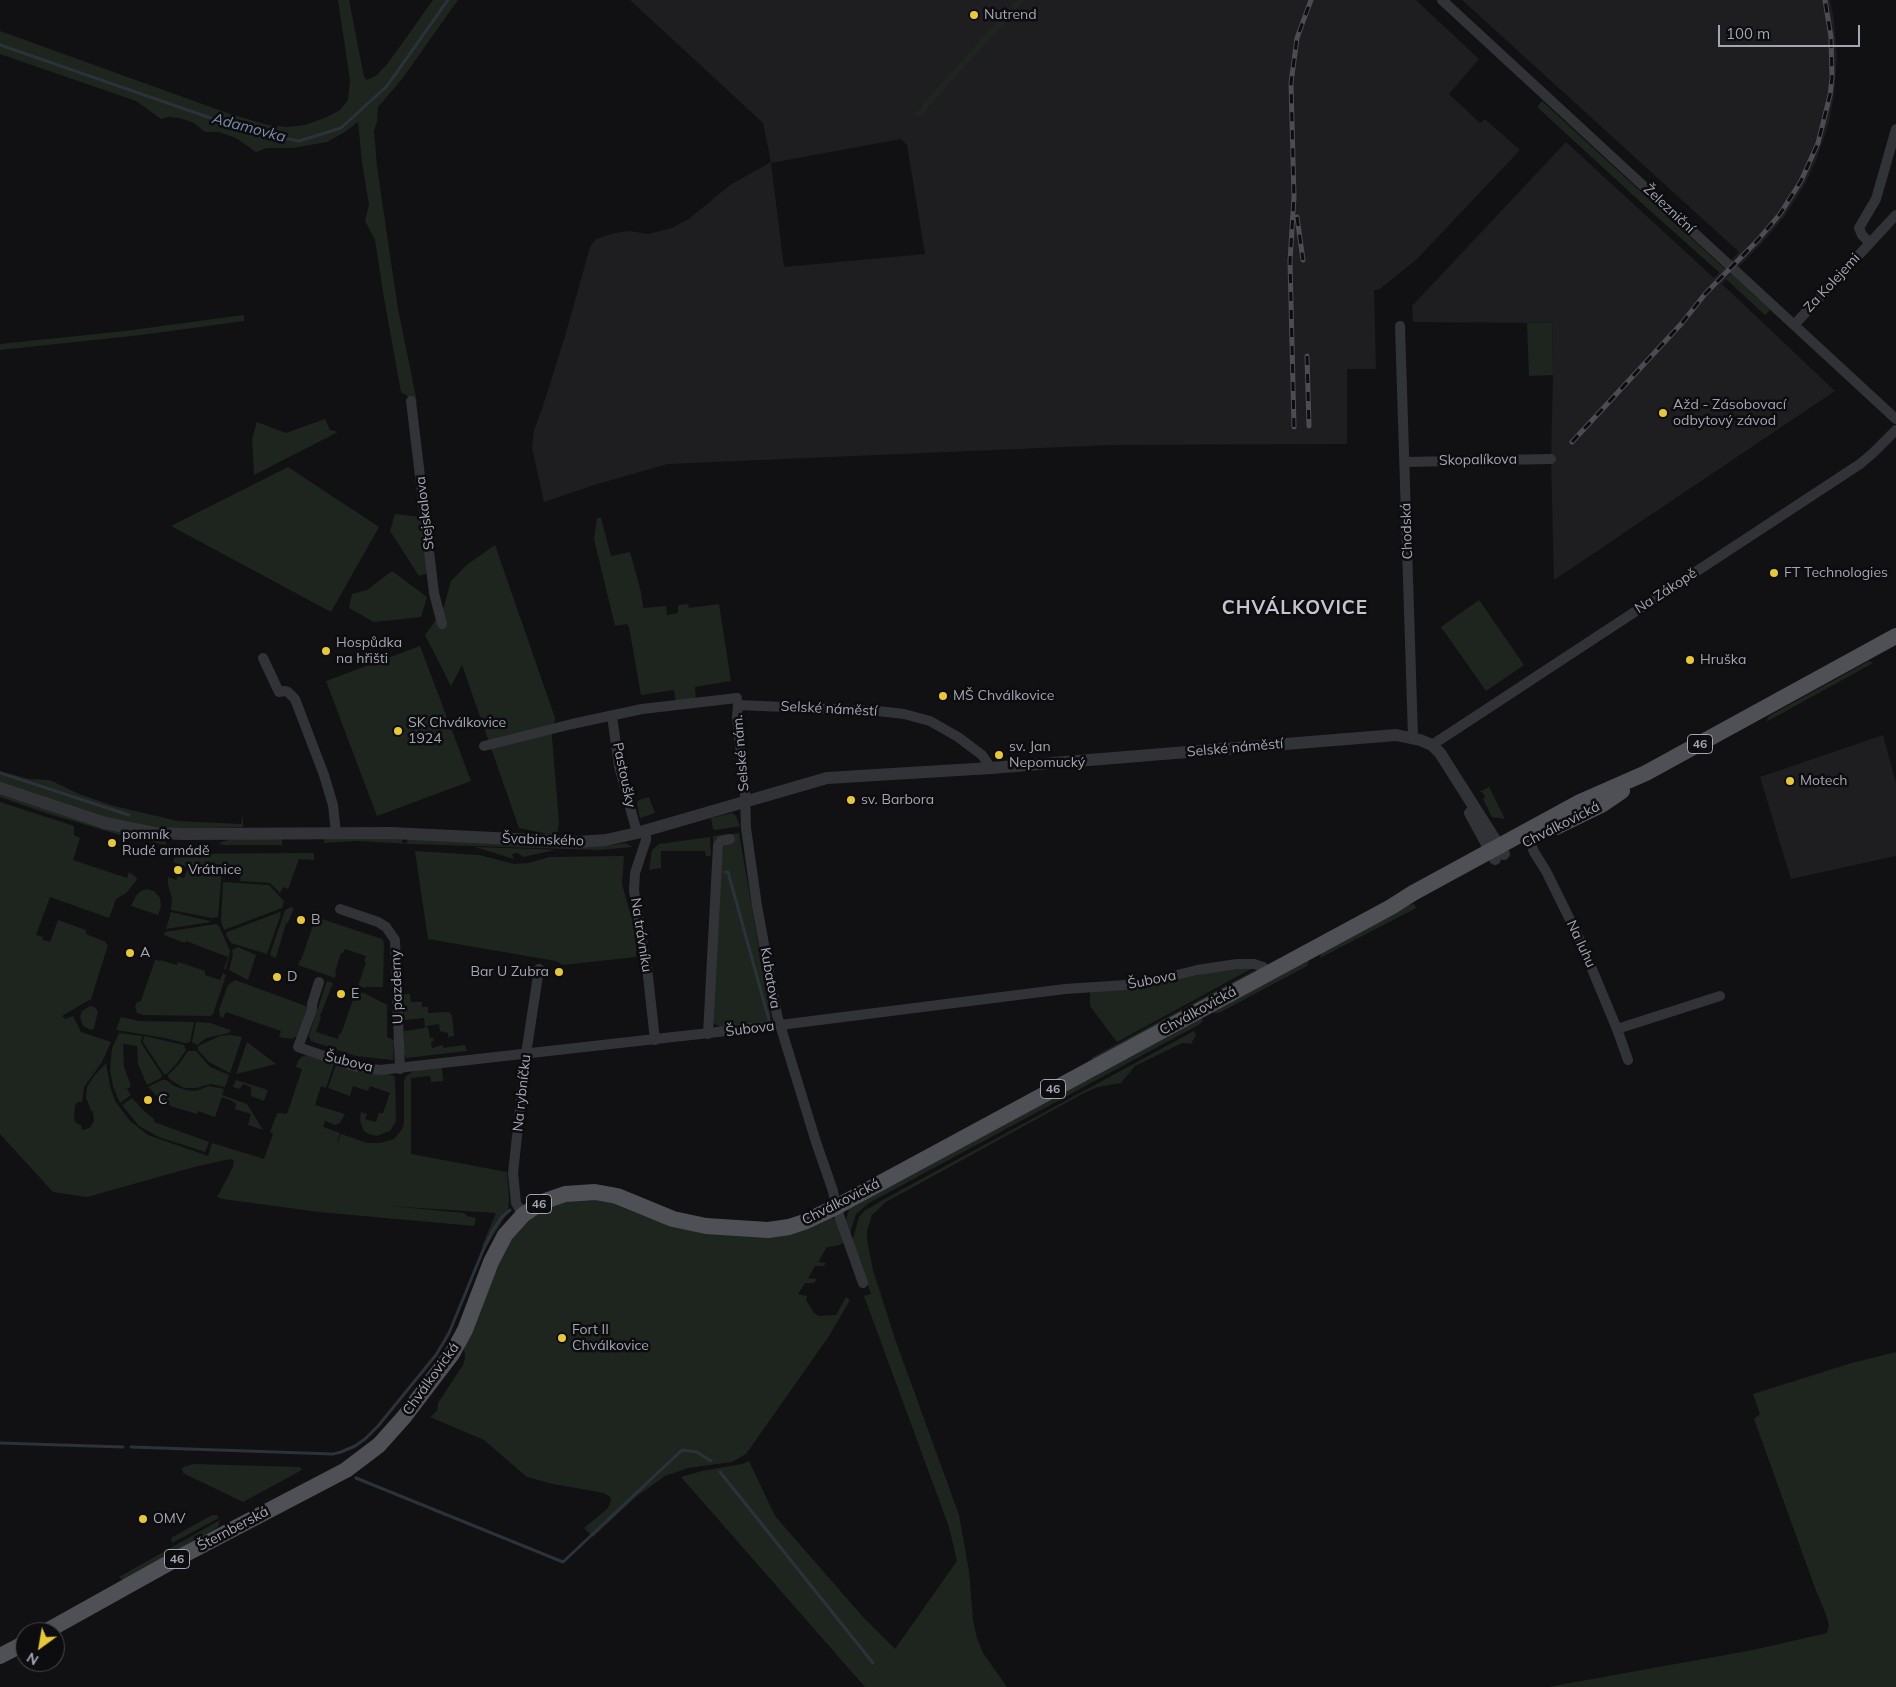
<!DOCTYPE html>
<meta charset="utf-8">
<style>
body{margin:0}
#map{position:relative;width:1896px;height:1687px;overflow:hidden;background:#111113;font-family:Mulish,sans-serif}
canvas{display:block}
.north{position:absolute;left:15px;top:1622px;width:50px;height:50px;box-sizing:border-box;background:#0d0c0e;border:1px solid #494a50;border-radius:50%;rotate:212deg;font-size:14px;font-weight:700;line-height:20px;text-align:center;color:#a3a6b3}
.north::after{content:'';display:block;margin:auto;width:18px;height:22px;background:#e8c834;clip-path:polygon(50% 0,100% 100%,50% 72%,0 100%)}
.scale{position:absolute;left:1718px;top:25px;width:142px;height:22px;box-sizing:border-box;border:2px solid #a3a6b3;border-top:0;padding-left:6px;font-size:15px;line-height:18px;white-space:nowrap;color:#a3a6b3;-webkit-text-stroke:4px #0d0c0e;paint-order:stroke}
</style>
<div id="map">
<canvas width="1896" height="1687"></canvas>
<div class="north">N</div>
<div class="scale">100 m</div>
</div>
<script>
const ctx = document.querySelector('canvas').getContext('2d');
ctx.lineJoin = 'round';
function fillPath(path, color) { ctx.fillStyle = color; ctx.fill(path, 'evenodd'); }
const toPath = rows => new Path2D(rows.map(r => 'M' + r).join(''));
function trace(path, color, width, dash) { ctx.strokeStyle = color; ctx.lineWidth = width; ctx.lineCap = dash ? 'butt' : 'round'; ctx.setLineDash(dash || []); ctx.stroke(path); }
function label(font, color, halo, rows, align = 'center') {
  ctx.font = font + ' Mulish,sans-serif'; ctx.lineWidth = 5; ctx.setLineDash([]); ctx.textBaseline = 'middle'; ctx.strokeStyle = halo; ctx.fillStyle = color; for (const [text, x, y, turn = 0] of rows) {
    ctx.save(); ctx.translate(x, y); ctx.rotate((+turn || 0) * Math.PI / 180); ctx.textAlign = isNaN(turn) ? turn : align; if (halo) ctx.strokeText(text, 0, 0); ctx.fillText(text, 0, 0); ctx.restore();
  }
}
const built = toPath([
 [630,0,1416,0,1479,59,1449,94,1480,123,1485,119,1520,150,1417,259,1380,289,1374,290,1376,369,1347,369,1347,444,1111,445,668,464,594,485,544,502,532,448,534,430,543,406,566,333,590,247,596,239,615,233,629,231,648,234,672,228,690,218,730,185,771,162,763,123],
 [901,139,907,145,925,254,784,267,771,163],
 [1462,0,1830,0,1834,20,1837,58,1834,96,1828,126,1815,163,1805,184,1784,217,1761,244,1722,284,1835,391,1554,580,1551,459,1553,375,1552,323,1413,322,1412,306,1566,142,1714,278,1739,252],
 [1883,735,1896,783,1896,856,1791,879,1760,777]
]);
const green = toPath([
 [338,0,349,0,364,77,367,80,377,75,388,63,433,0,458,0,402,79,378,107,377,122,374,130,377,167,398,309,417,402,401,392,384,298,375,240,365,221,369,205,362,162,358,122,345,132,327,142,293,148,267,148,256,152,236,138,219,132,205,132,194,123,180,118,168,117,161,119,136,101,0,54,0,31,230,114,268,125,286,127,305,125,327,117,340,110,348,100,350,80],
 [1017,0,1025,0,926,109,927,110,921,115,911,115,921,109,923,104],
 [1542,101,1652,202,1726,270,1721,274,1646,207,1537,107],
 [1731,274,1770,310,1765,315,1726,279],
 [244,315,244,321,141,335,0,350,0,344,125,331],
 [1527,323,1552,323,1553,375,1529,376],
 [325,419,330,430,338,432,254,475,252,439,257,422,286,433],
 [288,467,379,527,331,612,171,526],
 [395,514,420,517,428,573,419,576,390,531],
 [597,518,601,518,611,556,630,552,641,592,643,608,666,606,667,615,678,613,678,605,688,604,689,608,719,604,731,681,695,687,696,701,676,704,674,690,641,695,629,627,627,624,615,626,594,539],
 [495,545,555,718,552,737,559,823,557,836,519,828,462,665,451,686,425,635,443,610,451,581,468,564],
 [392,571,427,597,421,617,374,622,349,608,352,594,367,590],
 [1479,600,1524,665,1486,691,1441,627],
 [420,646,471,781,377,816,326,681],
 [1869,661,1873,663,1766,722,1769,716],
 [0,771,29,779,50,780,79,794,114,806,178,821,241,824,243,815,243,827,170,829,112,820,0,783],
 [1489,787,1505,819,1492,817,1483,799,1485,797,1482,792,1479,792],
 [0,793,163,839,166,842,166,845,123,836,46,813,0,797],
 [649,797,655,813,640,818,637,803,639,800],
 [0,802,74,826,74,835,80,838,73,860,127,878,129,872,137,878,136,881,126,893,116,899,109,918,50,897,36,935,43,937,43,940,50,942,58,920,86,930,86,934,106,942,106,944,108,945,91,999,62,1016,65,1019,73,1016,81,1032,111,1042,102,1062,84,1087,82,1102,78,1102,75,1105,74,1118,76,1123,81,1125,82,1130,90,1128,94,1121,93,1111,91,1111,86,1097,87,1087,94,1076,106,1063,110,1086,115,1101,130,1121,148,1135,208,1156,212,1143,264,1159,273,1134,270,1132,277,1114,280,1113,287,1114,302,1069,296,1067,298,1061,301,1057,307,1055,334,1064,326,1088,321,1086,315,1105,345,1114,340,1123,335,1125,325,1121,323,1127,340,1133,336,1147,341,1134,367,1143,380,1143,394,1139,402,1129,404,1123,404,1081,406,1076,414,1071,442,1068,443,1081,431,1082,430,1076,411,1078,411,1154,507,1172,509,1200,508,1212,486,1247,482,1246,496,1213,390,1206,464,1213,467,1216,476,1218,474,1226,319,1212,223,1199,217,1197,233,1167,234,1161,230,1159,194,1167,87,1197,53,1192,0,1134],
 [732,813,736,816,740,826,717,830,713,829,711,818],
 [739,833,771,1017,766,1023,722,1028,713,1023,717,910,723,848,731,837,716,838,714,859,713,836],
 [327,837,401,837,403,843,406,843,409,838,605,846,626,843,632,847,600,850,411,844,358,841,323,843],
 [710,837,711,856,706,856,705,851,661,851,661,868,649,870,652,850,659,844],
 [282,838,282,845,222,845,219,843,231,839],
 [475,847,538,849,555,850,523,857,518,853,515,853,512,855,514,859],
 [415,851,479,855,514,864,529,863,549,857,624,856,622,884,632,919,636,946,636,957,562,965,556,961,428,939],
 [314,853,314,860,299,859,288,889,283,887,280,893,270,883,240,881,241,871,222,870,218,917,212,918,171,910,172,899,168,884,168,877,176,880,178,876,184,878,188,867,173,862,176,854],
 [223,882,269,885,284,901,282,908,224,930,221,921],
 [147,889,154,891,160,898,161,906,158,915,131,906,136,896,141,891],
 [1409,905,1414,904,1416,908,1320,958,1321,952],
 [291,907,294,908,288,923,286,923,276,958,271,956,270,954,285,910],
 [171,912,210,921,210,922,166,929],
 [280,912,281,914,267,954,231,943,226,935,227,932],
 [316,917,382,939,384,943,383,987,366,987,365,988,358,986,366,962,364,961,366,956,345,949,343,953,341,953,335,972,336,973,335,978,298,965,300,960,301,960],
 [216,924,219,926,230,951,226,969,224,969,228,957,186,941,185,943,164,935,165,932],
 [238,947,256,955,248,980,229,970,233,955,232,950],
 [155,960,159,961,160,960,177,965,178,962,205,971,205,975,220,980,223,973,226,975,213,1014,210,1016,144,1015,137,1013,135,1007,137,1002,141,1001],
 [1309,960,1307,966,1219,1013,1211,1013],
 [1246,966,1253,968,1117,1042,1090,1006,1090,990,1141,989,1219,970],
 [1255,970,1254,972,1094,1061,1091,1058],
 [235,980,306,1006,308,1009,299,1035,292,1039,279,1037,281,1031,226,1012,223,1018,220,1016,219,1010,228,985],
 [327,981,333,983,320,1016,321,1017,316,1032,338,1039,339,1034,341,1034,356,991,364,993,387,1005,387,1037,394,1040,393,1060,356,1056,311,1041,309,1035],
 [403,994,410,994,411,1002,422,1002,422,1007,428,1007,428,1013,449,1012,452,1016,454,1036,448,1037,448,1033,440,1031,439,1024,426,1026,427,1028,428,1028,430,1038,433,1038,434,1041,431,1042,432,1048,443,1045,443,1048,465,1045,467,1051,406,1058,404,1054,404,1031,425,1028,424,1018,404,1020],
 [90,1006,94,1007,98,1011,94,1028,91,1030,83,1026,80,1017,82,1011],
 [121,1017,139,1021,194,1022,190,1042,185,1043,165,1038,116,1030],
 [1202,1017,1203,1021,1200,1024,869,1203,856,1214,850,1233,846,1220,849,1209],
 [196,1022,210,1023,231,1030,229,1033,206,1038,197,1045,192,1042],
 [1194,1031,1196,1035,1191,1044,1182,1043,1135,1066,1121,1083,1098,1087,1084,1093,886,1202,872,1215,867,1230,867,1240,873,1270,895,1339,959,1515,969,1571,973,1620,977,1638,983,1653,1007,1687,865,1687,681,1477,702,1471,742,1464,749,1461,775,1516,863,1617,895,1649,957,1561,949,1527,864,1296,871,1294,852,1242,859,1217,864,1211,881,1201],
 [119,1033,142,1036,141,1043,162,1075,161,1078,147,1085,138,1064,137,1046,123,1044,124,1067,131,1086,127,1089,131,1095,120,1103,113,1086,110,1070,112,1048],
 [231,1035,242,1037,230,1073,209,1062,198,1050,198,1046,220,1036],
 [144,1036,184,1045,186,1050,177,1063,167,1074,164,1074,143,1042],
 [247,1042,276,1064,236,1074],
 [188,1051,196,1051,210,1067,229,1075,225,1087,211,1084,196,1088,184,1088,169,1079,168,1075,180,1063],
 [336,1065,364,1073,388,1074,394,1076,395,1080,396,1121,390,1131,377,1136,369,1134,364,1131,360,1121,361,1112,367,1114,365,1119,376,1122,379,1113,383,1113,390,1093,370,1086,368,1091,353,1086,350,1096,328,1088],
 [162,1080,166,1080,174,1086,186,1090,196,1091,209,1086,224,1089,222,1095,247,1104,263,1130,248,1125,251,1114,235,1109,236,1104,234,1102,222,1097,215,1117,198,1111,197,1114,173,1107,160,1099,148,1087],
 [236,1080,268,1090,264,1101,251,1096,251,1087,243,1084,240,1089,233,1087],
 [132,1098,143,1110,154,1119,154,1122,209,1142,205,1152,159,1137,139,1126,122,1105],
 [605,1199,693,1229,830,1217,838,1221,844,1243,836,1246,827,1247,818,1262,826,1263,824,1266,815,1266,808,1278,817,1279,814,1283,805,1283,798,1294,807,1296,806,1300,814,1313,819,1316,836,1315,846,1297,850,1300,829,1336,746,1454,732,1462,688,1468,665,1476,637,1496,593,1537,584,1528,607,1509,610,1504,611,1499,609,1496,604,1493,553,1484,527,1477,484,1440,430,1417,437,1411,438,1403,463,1365,465,1358,464,1346,498,1259,516,1233,536,1213,564,1201],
 [1896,1352,1896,1687,1548,1687,1753,1650,1827,1633,1829,1625,1825,1612,1815,1588,1754,1419,1760,1414,1753,1394,1852,1363],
 [193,1464,300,1467,302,1470,243,1502,183,1473,182,1468,184,1467],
 [212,1515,217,1515,219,1518,172,1543,171,1538],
 [220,1520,218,1527,126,1579,122,1580,119,1577]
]);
const stream = toPath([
 [0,45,251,132,299,141,341,128,387,86,448,0],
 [0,773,129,815],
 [725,872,728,872,769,1020],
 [0,1443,123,1447],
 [131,1447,333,1454,341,1452,355,1446,365,1439,378,1426,436,1355,449,1333,484,1248,493,1230,502,1217,510,1210],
 [720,1472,873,1663],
 [356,1478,563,1562,682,1450,697,1452,711,1461]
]);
const minor = toPath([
 [1442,0,1896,419],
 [1870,243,1862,235,1859,228,1876,199,1896,129],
 [1795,324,1896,215],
 [1400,326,1413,737],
 [411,401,434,593,442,624],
 [1405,462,1551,459],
 [263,658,279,692,285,691,288,692,295,699,324,775,333,805,336,833],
 [612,716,619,766,637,833],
 [1432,745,1860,464,1873,453,1896,430],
 [484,746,572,724,642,709,737,698],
 [646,831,646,840,635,873,634,891,648,976,655,1040],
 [1526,831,1534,852,1546,871,1579,938,1617,1029,1628,1060],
 [340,909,378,922,386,927,395,940,400,1069],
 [319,982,312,1004,312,1010,298,1047,353,1066,380,1070,780,1025,1065,989,1141,984,1197,970,1237,964,1254,964,1263,967,1270,972],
 [1617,1029,1720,996],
 [708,1034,718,846,721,841,730,839],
 [523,1215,516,1203,513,1173,526,1054,539,969],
 [863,1283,836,1207,833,1191,816,1142,777,1015,757,906,746,828,745,792,737,717,738,705,878,711,904,714,930,721,958,737,982,755,991,768]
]);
const tertiary = toPath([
 [0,788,105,823,155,833,184,834,391,833,577,842,606,840,637,833,827,778,991,768,1396,735,1420,740,1432,745,1440,753,1504,854],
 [1470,813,1495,859]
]);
const primary = toPath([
 [1556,827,1603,804,1622,791],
 [45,1632,176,1559,346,1470,379,1445,404,1417,452,1354,465,1330,491,1262,505,1235,523,1215,542,1202,565,1194,595,1192,617,1196,673,1219,706,1226,768,1230,789,1227,804,1222,836,1207,1391,907,1413,893,1580,802,1646,773,1896,636],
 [0,1656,25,1643]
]);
const rail = toPath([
 [1297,217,1303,260],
 [1307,356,1309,426],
 [1294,427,1290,261,1294,197,1291,83,1297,38,1311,0],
 [1572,442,1682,323,1705,294,1757,241,1780,214,1801,181,1818,143,1830,95,1832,78,1831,37,1825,0]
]);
const markers = [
 [974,15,5,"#e8c834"],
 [1663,413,5,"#e8c834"],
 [1774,573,5,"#e8c834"],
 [326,651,5,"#e8c834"],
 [1690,660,5,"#e8c834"],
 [943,696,5,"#e8c834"],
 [398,731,5,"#e8c834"],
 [999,755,5,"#e8c834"],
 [1790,781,5,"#e8c834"],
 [851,800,5,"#e8c834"],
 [112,843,5,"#e8c834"],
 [178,870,5,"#e8c834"],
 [301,920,5,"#e8c834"],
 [130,953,5,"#e8c834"],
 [559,972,5,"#e8c834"],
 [277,977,5,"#e8c834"],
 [341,994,5,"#e8c834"],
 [148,1100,5,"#e8c834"],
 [562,1338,5,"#e8c834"],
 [143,1519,5,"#e8c834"]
];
const shields = [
 [1700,744,25],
 [1053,1089,25],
 [539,1204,25],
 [177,1559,25]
];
const shieldNames = [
 ["46",1700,744],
 ["46",1053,1089],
 ["46",539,1204],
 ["46",177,1559]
];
const poiNames = [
 ["Nutrend",984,15],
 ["Ažd - Zásobovací",1673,405],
 ["odbytový závod",1673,421],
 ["FT Technologies",1784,573],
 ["Hospůdka",336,643],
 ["na hřišti",336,659],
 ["Hruška",1700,660],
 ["MŠ Chválkovice",953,696],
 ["SK Chválkovice",408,723],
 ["1924",408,739],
 ["sv. Jan",1009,747],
 ["Nepomucký",1009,763],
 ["Motech",1800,781],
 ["sv. Barbora",861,800],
 ["pomník",122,835],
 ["Rudé armádě",122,851],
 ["Vrátnice",188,870],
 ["B",311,920],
 ["A",140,953],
 ["Bar U Zubra",549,972,"right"],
 ["D",287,977],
 ["E",351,994],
 ["C",158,1100],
 ["Fort II",572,1330],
 ["Chválkovice",572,1346],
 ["OMV",153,1519]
];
const streetNames = [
 ["Železniční",1669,209,43],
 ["Za Kolejemi",1832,283,-47],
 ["Skopalíkova",1478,460,-1],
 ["Stejskalova",425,513,-97],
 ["Chodská",1407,531,-92],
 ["Na Zákopě",1666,591,-33],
 ["Selské náměstí",829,709,3],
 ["Selské náměstí",1235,748,-5],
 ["Selské nám.",741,753,-95],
 ["Pastoušky",624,775,78],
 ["Chválkovická",1561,825,-27],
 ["Švabinského",543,840,2],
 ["Na trávníku",641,935,81],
 ["Na luhu",1581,944,65],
 ["Kubatova",770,978,80],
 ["Šubova",1152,980,-11],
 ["U pazderny",397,987,-92],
 ["Chválkovická",1198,1011,-29],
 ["Šubova",750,1029,-7],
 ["Šubova",349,1062,14],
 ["Na rybníčku",522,1093,-84],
 ["Chválkovická",841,1202,-27],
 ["Chválkovická",431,1379,-54],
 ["Šternberská",233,1529,-28]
];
const waterNames = [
 ["Adamovka",249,128,15]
];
const districtNames = [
 ["CHVÁLKOVICE",1295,608]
];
fillPath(built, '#1e1d20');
fillPath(green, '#1e251f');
trace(stream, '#2b323a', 3);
trace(minor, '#323337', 10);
trace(tertiary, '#323337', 12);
trace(primary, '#4f4f56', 16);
trace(rail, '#4c4c52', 5);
trace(rail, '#0d0c0e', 3, [9]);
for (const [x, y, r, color] of markers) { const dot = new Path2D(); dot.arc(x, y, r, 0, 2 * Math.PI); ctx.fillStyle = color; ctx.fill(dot); trace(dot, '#0d0c0e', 2); }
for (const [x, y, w] of shields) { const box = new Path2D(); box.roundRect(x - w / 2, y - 9.5, w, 19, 4); ctx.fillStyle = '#0d0c0e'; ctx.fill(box); trace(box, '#a3a6b3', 1); }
label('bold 12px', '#a3a6b3', null, shieldNames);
label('14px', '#a3a6b3', '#0d0c0e', poiNames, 'left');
label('14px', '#a3a6b3', '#0d0c0e', streetNames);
label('italic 15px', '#7b8ead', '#0d0c0e', waterNames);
ctx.letterSpacing = '1px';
label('bold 19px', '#c4c5cf', '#0d0c0e', districtNames);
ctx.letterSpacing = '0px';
</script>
